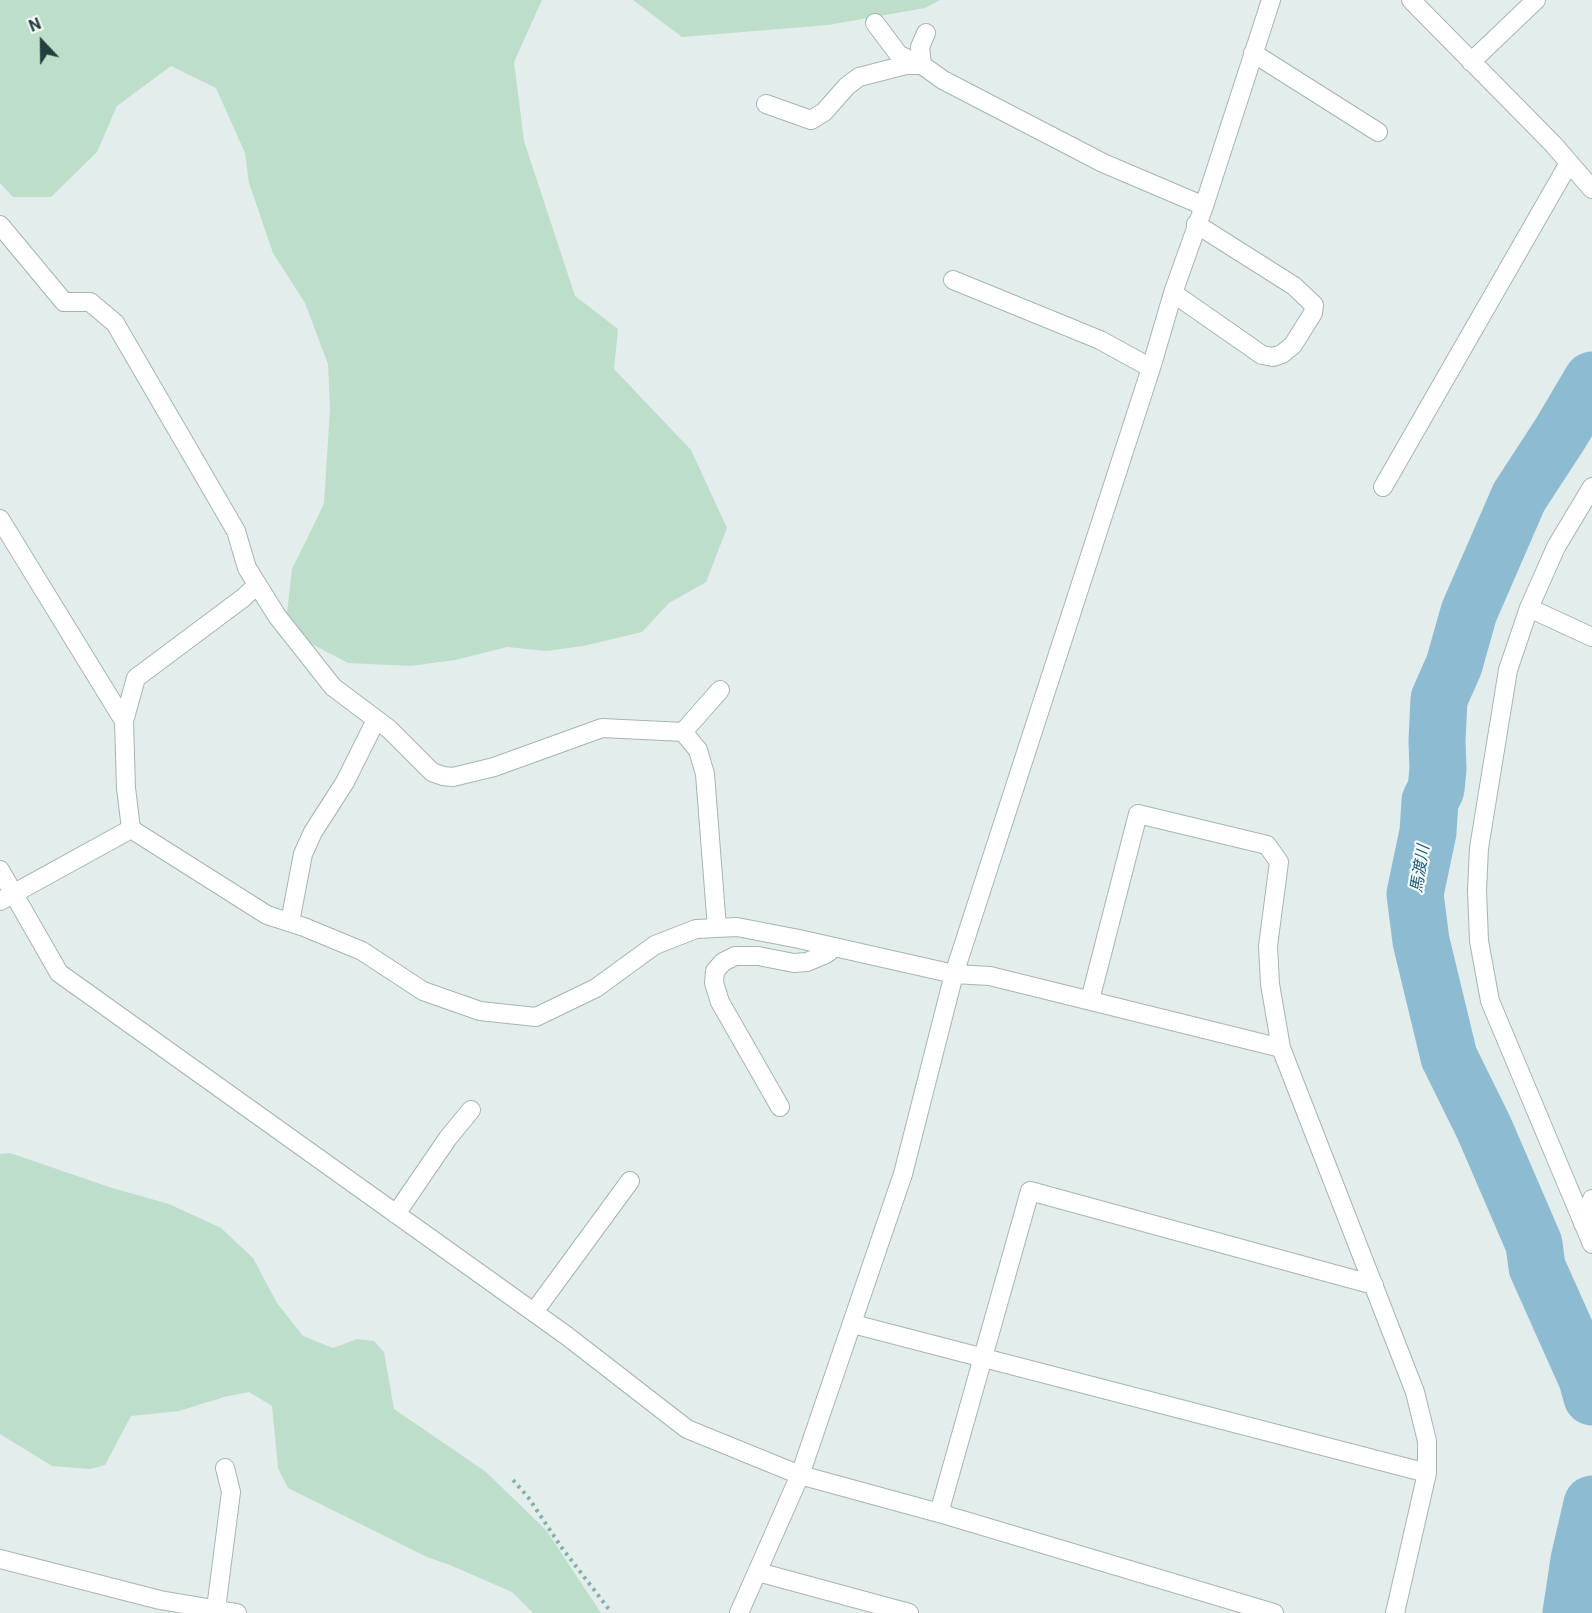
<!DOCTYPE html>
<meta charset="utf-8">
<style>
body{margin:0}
#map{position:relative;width:1592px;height:1613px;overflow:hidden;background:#e3edeb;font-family:Roboto,sans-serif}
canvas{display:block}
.north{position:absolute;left:12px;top:12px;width:60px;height:60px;-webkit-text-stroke:4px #f4f9f8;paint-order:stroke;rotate:338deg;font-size:16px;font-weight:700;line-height:24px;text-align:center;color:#233f3c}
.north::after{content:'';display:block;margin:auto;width:21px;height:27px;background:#233f3c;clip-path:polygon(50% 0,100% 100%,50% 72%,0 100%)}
</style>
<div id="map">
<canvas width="1592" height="1613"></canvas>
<div class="north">N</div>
</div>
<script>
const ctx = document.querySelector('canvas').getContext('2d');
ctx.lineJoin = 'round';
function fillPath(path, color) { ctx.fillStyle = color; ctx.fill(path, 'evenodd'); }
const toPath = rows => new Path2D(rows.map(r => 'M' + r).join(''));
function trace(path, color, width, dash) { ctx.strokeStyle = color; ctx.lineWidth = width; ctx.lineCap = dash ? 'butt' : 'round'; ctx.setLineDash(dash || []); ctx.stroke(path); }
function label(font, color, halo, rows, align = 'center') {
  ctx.font = font + ' Roboto,"Noto Sans JP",sans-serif'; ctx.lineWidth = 4.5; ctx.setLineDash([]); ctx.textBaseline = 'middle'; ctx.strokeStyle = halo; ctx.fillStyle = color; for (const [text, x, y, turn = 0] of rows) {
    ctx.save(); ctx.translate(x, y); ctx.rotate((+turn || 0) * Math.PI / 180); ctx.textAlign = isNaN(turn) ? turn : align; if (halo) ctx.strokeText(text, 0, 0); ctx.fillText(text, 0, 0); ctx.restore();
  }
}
const green = toPath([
 [0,0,542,0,514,62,524,141,575,296,618,329,614,369,691,450,727,528,706,582,669,603,642,632,583,646,547,651,507,647,455,660,410,666,348,663,285,630,292,569,324,504,330,409,328,364,305,303,273,253,249,183,245,153,216,88,171,66,117,106,97,152,51,197,13,197,0,183],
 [633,0,940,0,925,8,828,25,682,37],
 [10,1153,112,1188,169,1204,221,1228,253,1258,277,1303,303,1336,333,1348,357,1339,374,1341,384,1352,394,1409,486,1472,546,1530,601,1613,533,1613,512,1592,450,1565,427,1557,288,1488,278,1468,272,1406,249,1392,224,1397,179,1411,131,1416,105,1465,90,1469,52,1466,0,1434,0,1154]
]);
const river = toPath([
 [1592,380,1560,434,1519,497,1469,612,1454,665,1439,699,1437,741,1438,769,1436,789,1430,801,1428,832,1415,894,1421,941,1449,1057,1484,1128,1534,1244,1537,1267,1587,1379,1592,1397],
 [1571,1613,1579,1560,1592,1504]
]);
const path = toPath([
 [513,1480,528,1497,562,1548,611,1612]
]);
const minor = toPath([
 [1411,0,1553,144,1592,189],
 [875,23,899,55,922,65,920,47,926,33],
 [1253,53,1378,132],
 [1471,62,1536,0],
 [766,104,811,120,824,112,847,86,859,77,906,65,922,65,943,80,1103,163,1204,206],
 [0,225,64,302,90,302,115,323,236,531,247,568,277,616,333,687,389,729,432,772,443,776,453,777,494,767,602,728,683,732,698,750,705,774,717,928],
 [953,280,1100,340,1151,368],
 [1173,293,1262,355,1273,357,1282,354,1293,345,1313,313,1314,305,1294,286,1196,224],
 [1383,487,1569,163],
 [1592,487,1556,547,1529,608,1508,670,1479,848,1477,890,1479,941,1490,1001,1592,1244],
 [0,519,124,721,126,788,131,829,267,915,304,927,362,951,423,991,480,1011,536,1017,596,988,655,945,696,929,737,927,799,939,954,974,990,976,1281,1048,1415,1392,1427,1441,1427,1473,1395,1613],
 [1529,608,1592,637],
 [124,721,136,678,243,598,257,585],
 [683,732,720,690],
 [0,870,59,973,567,1336,687,1429,800,1475,939,1513,1274,1613],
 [0,901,131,829],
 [290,922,303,854,313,832,345,782,376,720],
 [1090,1000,1138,814,1267,845,1279,862,1268,946,1270,984,1281,1048],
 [780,1107,720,1002,714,983,715,971,723,962,735,956,758,956,794,963,807,962,826,954,835,947],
 [396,1214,448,1138,471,1110],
 [1587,1224,1583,1224,1592,1199],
 [534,1312,630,1181],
 [853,1324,1427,1473],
 [939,1513,1030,1191,1374,1285],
 [0,1559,160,1600,237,1613],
 [758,1572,909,1613],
 [216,1609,231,1492,225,1468],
 [739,1613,800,1475,903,1174,954,974,1151,368,1173,293,1204,206,1271,0]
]);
const waterNames = [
 ["馬渡川",1421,869,-81]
];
fillPath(green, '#bddecb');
trace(river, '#8cbbd2', 57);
trace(minor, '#a6b5b3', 20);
trace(path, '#84b1aa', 4, [3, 4.5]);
trace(minor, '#fff', 18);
label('italic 16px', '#1d5b7b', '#f4f9f8', waterNames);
</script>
